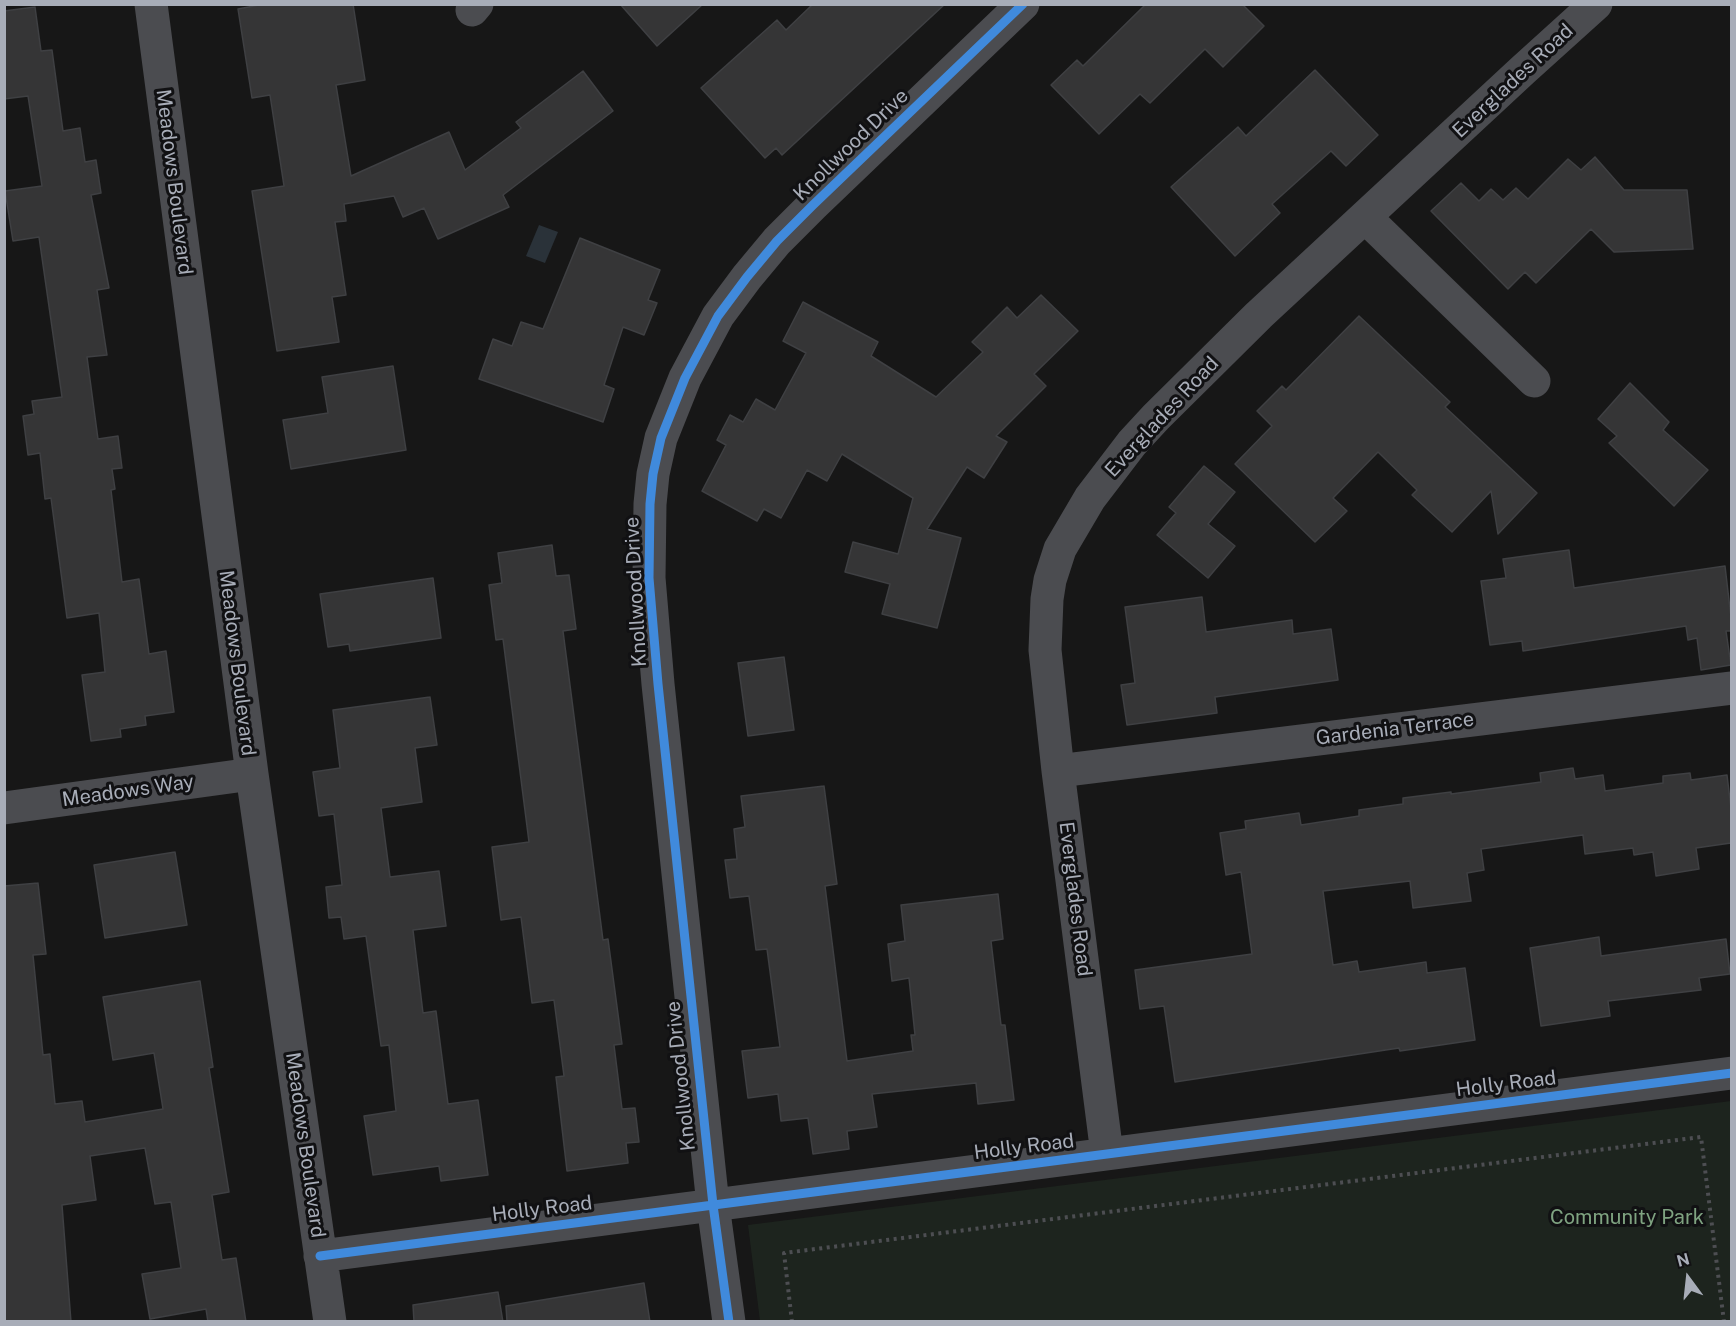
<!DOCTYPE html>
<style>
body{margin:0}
#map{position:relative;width:1736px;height:1326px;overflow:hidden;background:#171717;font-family:"Public Sans",sans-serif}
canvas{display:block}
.frame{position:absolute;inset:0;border:6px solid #a8adb8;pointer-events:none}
.north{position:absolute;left:1658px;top:1248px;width:60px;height:60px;-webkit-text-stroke:4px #111113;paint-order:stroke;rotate:345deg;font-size:16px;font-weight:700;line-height:24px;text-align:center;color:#a8adb8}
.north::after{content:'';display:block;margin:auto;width:21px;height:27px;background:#a8adb8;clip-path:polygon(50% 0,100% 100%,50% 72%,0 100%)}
</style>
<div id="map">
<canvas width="1736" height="1326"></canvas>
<div class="frame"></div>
<div class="north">N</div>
</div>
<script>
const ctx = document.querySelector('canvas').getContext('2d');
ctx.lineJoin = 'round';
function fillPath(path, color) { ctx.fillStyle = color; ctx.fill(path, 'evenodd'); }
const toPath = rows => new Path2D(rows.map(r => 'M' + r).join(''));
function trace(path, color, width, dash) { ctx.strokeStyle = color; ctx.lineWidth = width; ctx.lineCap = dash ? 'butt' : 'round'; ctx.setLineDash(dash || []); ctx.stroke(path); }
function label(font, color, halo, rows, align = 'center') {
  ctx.font = font + ' "Public Sans",sans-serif'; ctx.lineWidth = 6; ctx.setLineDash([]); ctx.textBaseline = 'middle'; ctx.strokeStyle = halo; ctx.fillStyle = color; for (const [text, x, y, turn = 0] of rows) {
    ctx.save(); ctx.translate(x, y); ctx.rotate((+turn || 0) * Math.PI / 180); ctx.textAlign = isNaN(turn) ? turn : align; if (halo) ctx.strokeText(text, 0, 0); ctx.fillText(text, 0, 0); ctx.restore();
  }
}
const green = toPath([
 [1731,1101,1731,1321,760,1321,748,1225]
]);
const water = toPath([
 [539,225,558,232,545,263,526,256]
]);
const building = toPath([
 [264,4,353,4,365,80,336,85,351,176,449,132,465,170,521,128,516,122,583,71,613,111,503,195,509,207,438,239,424,208,403,217,394,196,344,204,346,221,335,222,346,295,332,297,339,342,277,351,252,191,284,186,270,95,252,98,238,9,264,4],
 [620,4,703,4,657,46,620,4],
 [813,4,945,4,782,155,776,148,765,158,701,88,777,20,786,30,813,4],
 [1146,4,1242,4,1264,26,1223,67,1205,49,1150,103,1140,94,1099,134,1051,85,1077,60,1083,66,1146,4],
 [35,7,41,51,52,50,63,131,80,128,85,162,96,160,101,193,91,195,109,288,97,290,107,355,87,357,98,439,118,436,122,468,112,469,115,489,111,490,122,582,139,579,149,654,166,651,174,712,145,716,146,725,120,729,121,737,91,741,82,675,105,672,99,613,67,618,51,498,45,499,40,453,28,455,23,416,34,414,32,401,62,397,39,237,13,241,5,191,42,186,28,96,4,99,4,11,35,7],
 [1315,70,1378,135,1346,166,1331,151,1272,204,1280,213,1235,256,1171,187,1238,127,1246,136,1315,70],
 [1595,157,1624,190,1687,190,1693,249,1614,252,1591,229,1536,283,1525,272,1508,289,1431,211,1461,183,1479,201,1491,189,1503,200,1516,188,1528,199,1568,159,1581,170,1595,157],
 [580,238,660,270,648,300,657,303,644,335,623,327,604,385,614,389,603,422,479,379,493,339,512,346,521,322,543,329,580,238],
 [1041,295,1078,331,1034,374,1046,386,996,436,1007,442,984,478,967,467,927,529,961,538,937,628,882,614,890,584,845,572,853,542,898,554,913,498,842,454,827,481,807,470,781,518,764,509,757,521,702,491,726,445,717,440,730,415,743,422,756,399,775,410,806,353,783,341,803,302,878,342,871,356,936,397,983,352,972,342,1007,307,1017,318,1041,295],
 [1359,316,1450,402,1445,407,1537,493,1498,534,1491,491,1452,532,1412,495,1417,490,1378,452,1333,498,1347,511,1315,542,1235,464,1272,426,1257,411,1282,386,1286,390,1359,316],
 [393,366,406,450,291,469,283,420,328,413,322,377,393,366],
 [1630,383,1669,422,1663,430,1708,470,1674,506,1609,443,1617,436,1598,419,1630,383],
 [1204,466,1235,492,1208,524,1235,546,1208,578,1157,535,1176,513,1169,507,1204,466],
 [552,545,556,576,569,575,576,629,563,631,603,940,608,939,622,1044,614,1045,622,1109,635,1108,639,1142,626,1143,628,1163,567,1171,556,1077,564,1076,554,1000,532,1003,521,917,501,920,492,847,529,842,503,639,496,640,489,585,502,583,498,553,552,545],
 [1569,550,1574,588,1725,566,1731,617,1731,631,1726,631,1731,665,1701,670,1697,638,1688,640,1686,626,1523,651,1522,641,1490,645,1481,581,1506,578,1503,559,1569,550],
 [433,578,441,638,350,651,349,644,328,647,320,594,433,578],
 [1202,597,1206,632,1292,620,1293,634,1331,629,1338,680,1215,697,1217,713,1127,725,1121,685,1135,683,1125,607,1202,597],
 [784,657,794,730,748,736,738,663,784,657],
 [430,697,437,745,415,748,422,802,381,808,390,877,439,871,446,926,413,930,423,1013,436,1011,448,1104,478,1100,488,1175,441,1181,439,1166,373,1175,364,1116,396,1111,389,1045,381,1046,366,936,344,939,341,917,329,918,326,887,342,885,334,814,319,816,313,772,340,768,333,710,430,697],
 [1573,768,1575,779,1603,775,1605,791,1663,783,1663,776,1690,773,1691,780,1727,775,1731,808,1731,843,1696,848,1699,869,1656,876,1653,852,1634,855,1633,848,1585,854,1583,835,1481,849,1484,870,1467,873,1471,901,1413,908,1410,881,1323,891,1333,965,1357,961,1359,972,1426,962,1427,973,1465,968,1475,1040,1400,1051,1399,1048,1175,1082,1164,1006,1140,1009,1135,970,1252,954,1241,872,1226,875,1220,833,1246,829,1245,821,1299,813,1301,825,1359,816,1359,810,1403,804,1403,798,1451,792,1451,794,1541,782,1540,773,1573,768],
 [824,786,837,884,825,886,847,1061,913,1051,911,1035,915,1035,909,978,892,981,888,944,905,941,901,905,998,894,1003,939,991,941,1001,1025,1005,1025,1014,1100,978,1104,976,1083,872,1094,877,1127,847,1131,849,1149,813,1154,808,1118,781,1121,778,1094,748,1098,742,1051,780,1047,767,949,756,950,749,896,730,898,725,860,737,859,734,829,745,827,741,796,824,786],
 [175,852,187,925,105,938,94,865,175,852],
 [38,883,46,954,33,955,43,1055,50,1054,55,1104,82,1101,85,1122,163,1109,154,1053,113,1060,103,997,200,981,213,1067,209,1068,229,1192,212,1195,222,1260,236,1258,246,1322,208,1322,206,1309,150,1319,142,1274,181,1268,171,1202,155,1204,145,1148,90,1156,96,1200,62,1205,71,1322,4,1322,4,886,38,883],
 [1599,937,1601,956,1726,939,1730,974,1699,978,1701,990,1608,1001,1610,1016,1541,1026,1530,948,1599,937],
 [644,1283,650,1322,507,1322,506,1306,644,1283],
 [498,1292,503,1322,414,1322,413,1305,498,1292]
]);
const path = toPath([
 [792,1322,784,1253,1701,1137,1724,1322]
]);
const minor = toPath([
 [151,4,252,774,330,1322],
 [472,10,477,4],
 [1365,217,1534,381],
 [1058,771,1732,688],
 [4,808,252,774],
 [1107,1154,1058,771,1045,650,1047,599,1050,580,1060,549,1090,498,1132,443,1156,417,1259,315,1523,70,1596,4],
 [320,1256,1732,1073],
 [729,1322,713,1205,658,684,649,578,650,504,653,474,661,438,685,378,718,316,747,277,777,241,813,205,1023,4]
]);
const cycleway = toPath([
 [320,1256,1732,1073],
 [729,1322,713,1205,658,684,649,578,650,504,653,474,661,438,685,378,718,316,747,277,777,241,813,205,1023,4]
]);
const streetNames = [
 ["Everglades Road",1513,81,-43],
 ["Knollwood Drive",851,145,-44],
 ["Meadows Boulevard",174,182,83],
 ["Everglades Road",1162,417,-47],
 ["Knollwood Drive",636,592,-93],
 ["Meadows Boulevard",237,663,83],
 ["Gardenia Terrace",1395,729,-7],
 ["Meadows Way",128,791,-8],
 ["Everglades Road",1075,899,83],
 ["Knollwood Drive",681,1076,-96],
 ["Holly Road",1506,1084,-7],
 ["Meadows Boulevard",305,1145,82],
 ["Holly Road",1024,1147,-7],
 ["Holly Road",542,1209,-7]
];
const parkNames = [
 ["Community Park",1627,1218]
];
fillPath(green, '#1d241e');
fillPath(water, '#2a3239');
fillPath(building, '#353536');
trace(building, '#3f4043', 1.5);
trace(path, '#4d4e52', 4, [3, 4.5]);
trace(minor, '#4b4c50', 33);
trace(cycleway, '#408adc', 9);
label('20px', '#a8adb8', '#111113', streetNames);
label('20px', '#7fa381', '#111113', parkNames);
</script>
